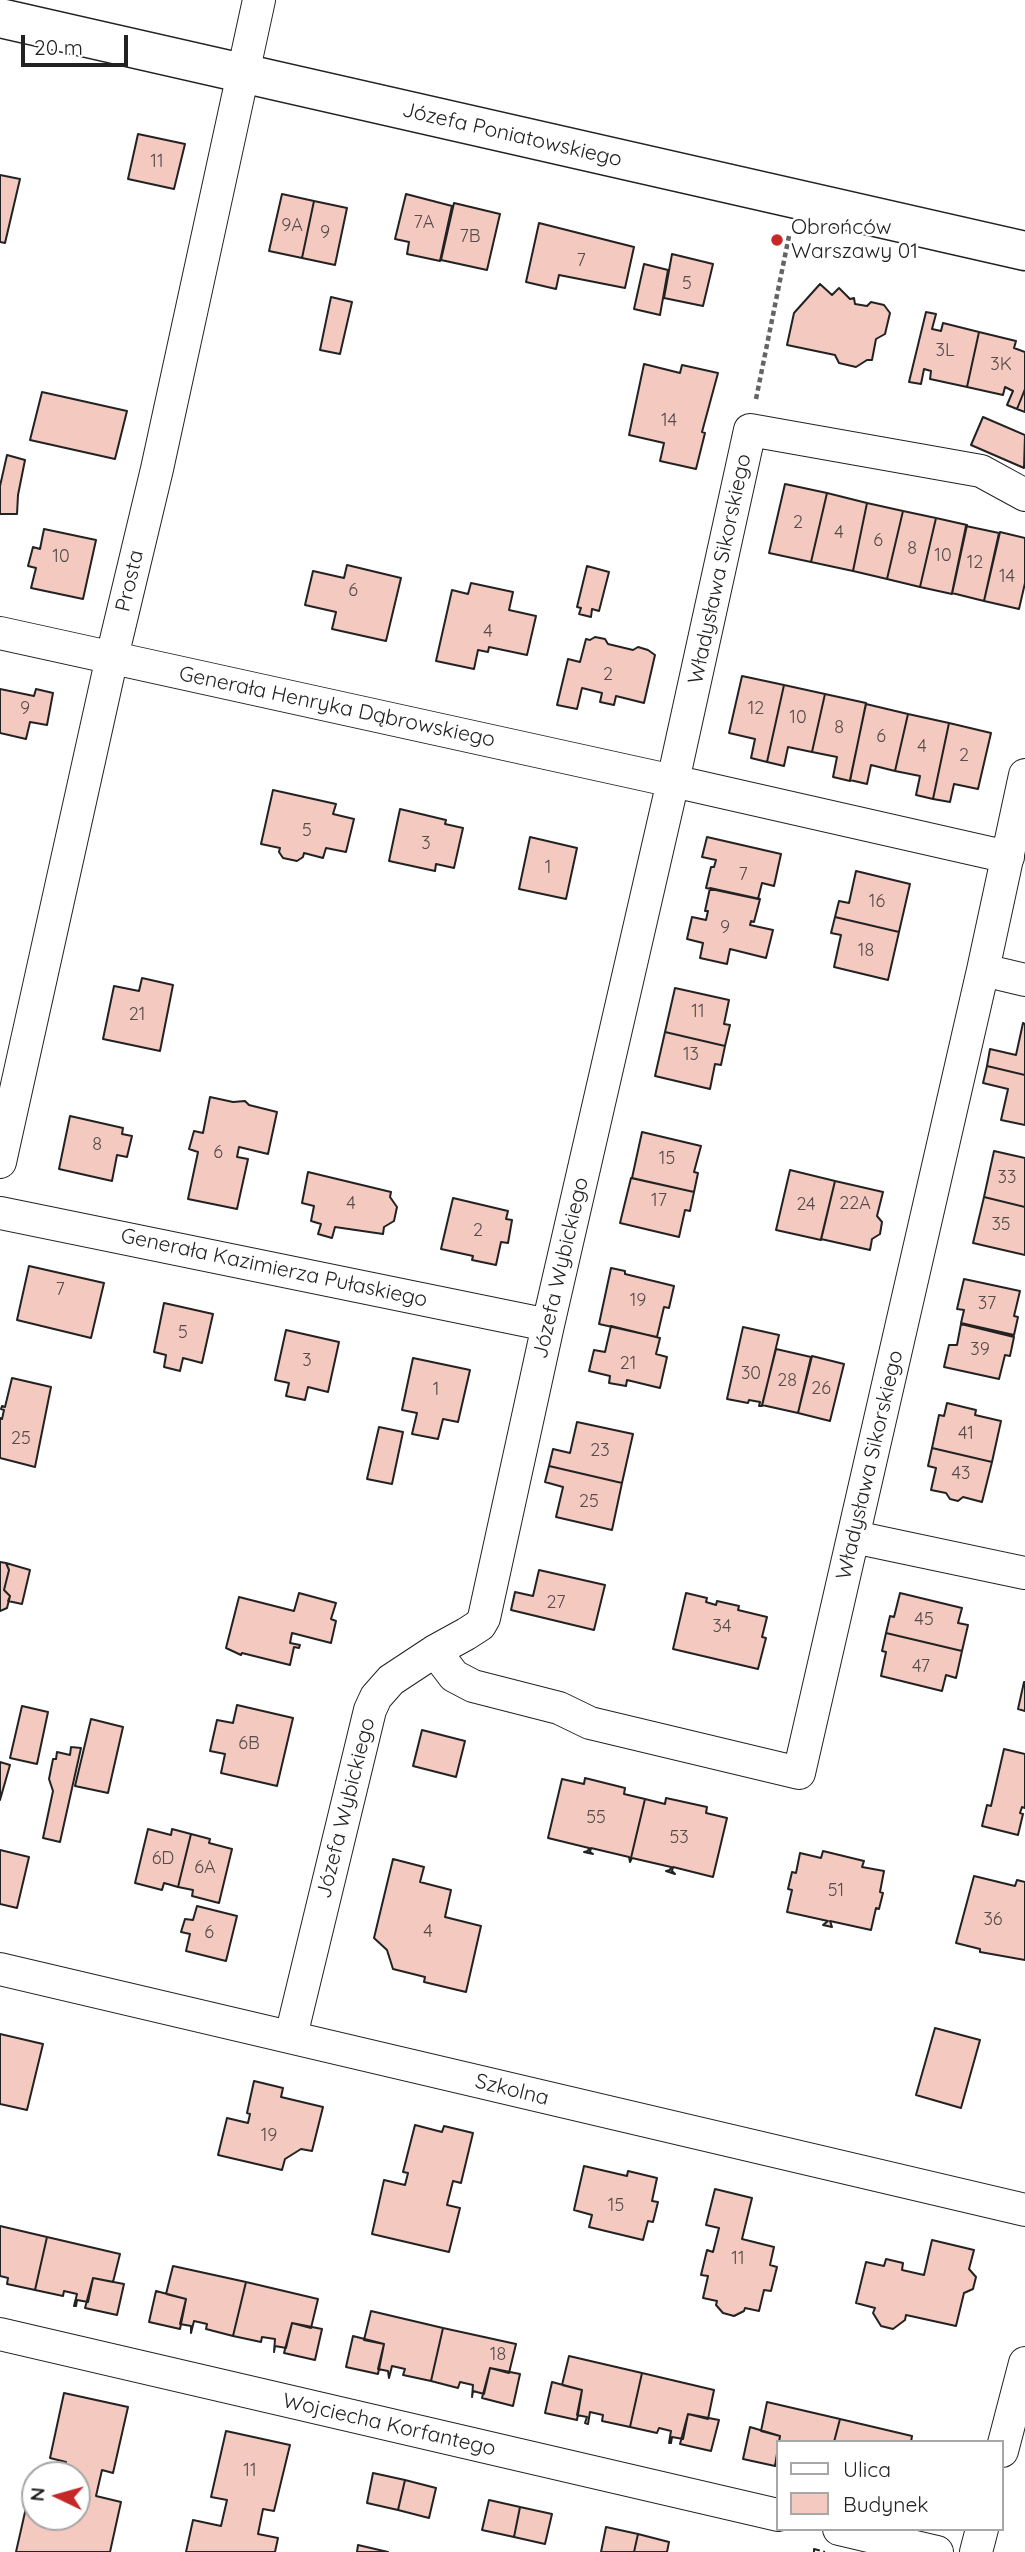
<!DOCTYPE html>
<meta charset="utf-8">
<style>
body{margin:0}
#map{position:relative;width:1025px;height:2552px;overflow:hidden;background:#fff;font-family:Quicksand,sans-serif}
canvas{display:block}
.legend{position:absolute;left:776px;top:2440px;width:228px;height:91px;box-sizing:border-box;background:#fff;border:2px solid #a7a7a7;margin:0;padding:9px 12px;list-style:none;font-size:21px;color:#222}
.legend li{display:flex;align-items:center;gap:14px;height:35px}
.legend b{width:35px;border:2px solid #a7a7a7}
.north{position:absolute;left:21px;top:2461px;width:70px;height:70px;box-sizing:border-box;background:#fff;border:2px solid #a7a7a7;border-radius:50%;rotate:275deg;font-size:19px;font-weight:700;line-height:28px;text-align:center;color:#222}
.north::after{content:'';display:block;margin:auto;width:24px;height:32px;background:#c62828;clip-path:polygon(50% 0,100% 100%,50% 72%,0 100%)}
.scale{position:absolute;left:21px;top:35px;width:107px;height:32px;box-sizing:border-box;border:4px solid #222;border-top:0;padding-left:9px;font-size:21px;line-height:24px;white-space:nowrap;color:#222;-webkit-text-stroke:5px #fff;paint-order:stroke}
</style>
<div id="map">
<canvas width="1025" height="2552"></canvas>
<ul class="legend">
<li><b style="height:9px;background:#fff"></b>Ulica</li>
<li><b style="height:19px;background:#f3c9c0"></b>Budynek</li>
</ul>
<div class="north">N</div>
<div class="scale">20 m</div>
</div>
<script>
const ctx = document.querySelector('canvas').getContext('2d');
ctx.lineJoin = 'round';
function fillPath(path, color) { ctx.fillStyle = color; ctx.fill(path, 'evenodd'); }
const toPath = rows => new Path2D(rows.map(r => 'M' + r).join(''));
function trace(path, color, width, dash) { ctx.strokeStyle = color; ctx.lineWidth = width; ctx.lineCap = dash ? 'butt' : 'round'; ctx.setLineDash(dash || []); ctx.stroke(path); }
function label(font, color, halo, rows, align = 'center') {
  ctx.font = font + ' Quicksand,sans-serif'; ctx.lineWidth = 5; ctx.setLineDash([]); ctx.textBaseline = 'middle'; ctx.strokeStyle = halo; ctx.fillStyle = color; for (const [text, x, y, turn = 0] of rows) {
    ctx.save(); ctx.translate(x, y); ctx.rotate((+turn || 0) * Math.PI / 180); ctx.textAlign = isNaN(turn) ? turn : align; if (halo) ctx.strokeText(text, 0, 0); ctx.fillText(text, 0, 0); ctx.restore();
  }
}
const building = toPath([
 [138,134,185,144,174,189,128,179,138,134],
 [0,175,20,179,5,243,0,242,0,175],
 [282,194,314,201,302,258,269,251,282,194],
 [406,194,452,206,440,261,407,254,409,242,395,239,406,194],
 [314,201,347,208,335,265,302,258,314,201],
 [454,203,500,214,487,270,441,260,454,203],
 [539,223,634,247,625,288,559,275,556,289,526,282,539,223],
 [672,254,713,264,703,306,664,298,672,254],
 [644,264,668,270,660,315,634,309,644,264],
 [820,284,832,295,839,288,850,299,854,298,855,304,867,306,871,302,884,305,890,313,885,334,876,339,872,360,867,360,856,367,839,363,835,355,787,345,794,313,820,284],
 [331,297,352,302,340,354,320,350,331,297],
 [926,312,936,314,932,329,941,331,943,323,979,332,967,387,930,379,931,371,924,369,921,384,909,382,926,312],
 [979,332,1016,341,1014,348,1025,352,1025,389,1017,409,1007,405,1013,391,1005,387,1003,395,967,387,979,332],
 [644,364,680,373,682,365,718,373,702,432,705,433,696,469,660,461,664,443,629,435,644,364],
 [1025,389,1025,412,1017,409,1025,389],
 [42,392,127,411,115,459,30,440,42,392],
 [983,417,1025,435,1024,468,971,445,983,417],
 [7,455,25,460,18,495,17,514,0,514,0,486,7,455],
 [785,484,827,493,811,562,769,553,785,484],
 [827,493,867,503,853,571,811,562,827,493],
 [867,503,903,511,887,579,853,571,867,503],
 [903,511,936,518,920,587,887,579,903,511],
 [936,518,967,525,952,594,920,587,936,518],
 [966,526,999,533,984,601,952,593,966,526],
 [44,529,96,540,83,599,31,588,36,568,28,566,33,547,40,549,44,529],
 [1000,532,1025,538,1025,583,1019,609,984,601,1000,532],
 [347,565,401,578,386,641,332,629,336,612,305,605,313,571,344,578,347,565],
 [587,566,609,572,599,611,592,609,591,617,579,614,581,608,577,607,587,566],
 [471,583,513,592,509,610,536,616,527,655,489,647,488,652,478,650,474,669,436,661,452,590,468,594,471,583],
 [595,637,605,639,608,644,633,650,638,647,648,650,655,655,644,703,616,696,614,705,600,702,602,693,582,688,577,709,557,705,568,659,580,662,586,639,590,640,595,637],
 [742,676,784,685,767,762,751,758,755,739,729,733,742,676],
 [784,685,825,694,812,752,788,747,784,766,767,762,784,685],
 [0,689,34,696,36,689,53,693,47,725,30,722,26,739,0,733,0,689],
 [825,694,866,703,850,781,833,777,837,757,812,752,825,694],
 [866,704,908,714,895,771,871,765,867,784,850,780,866,704],
 [908,714,949,723,933,799,916,795,920,776,895,771,908,714],
 [949,723,991,733,978,789,954,784,950,802,933,799,949,723],
 [273,790,336,804,333,814,354,819,346,852,326,848,323,858,304,853,303,857,297,861,283,858,279,852,280,848,261,844,273,790],
 [400,809,446,820,445,824,463,828,454,868,436,864,435,871,389,861,400,809],
 [530,837,577,848,566,899,519,889,530,837],
 [707,837,781,854,774,886,762,883,758,899,706,888,711,867,714,867,716,860,702,857,707,837],
 [856,871,910,884,899,932,835,917,839,901,849,903,856,871],
 [710,888,760,899,754,922,751,921,750,925,773,930,766,958,730,949,727,964,700,958,703,943,687,939,692,917,706,920,708,911,705,911,710,888],
 [835,917,899,932,888,980,834,967,841,935,831,933,835,917],
 [142,978,173,985,160,1051,103,1039,114,986,139,991,142,978],
 [675,988,729,1000,724,1024,730,1025,725,1046,665,1032,675,988],
 [1023,1023,1025,1024,1025,1075,987,1066,990,1049,1016,1055,1023,1023],
 [665,1032,725,1046,721,1065,715,1064,710,1089,655,1076,665,1032],
 [987,1066,1025,1075,1025,1125,1001,1120,1008,1089,983,1083,987,1066],
 [210,1097,233,1102,245,1101,249,1105,277,1112,268,1154,239,1147,237,1157,248,1159,237,1209,188,1199,198,1152,189,1149,194,1131,203,1133,210,1097],
 [70,1116,123,1128,122,1134,132,1136,127,1157,117,1155,112,1181,59,1169,70,1116],
 [642,1132,701,1146,694,1172,698,1173,694,1192,632,1178,642,1132],
 [994,1151,1025,1158,1025,1207,984,1197,994,1151],
 [790,1170,835,1181,821,1240,776,1230,790,1170],
 [308,1172,391,1192,390,1197,397,1207,394,1221,384,1227,383,1234,335,1227,332,1238,318,1234,321,1224,311,1221,314,1206,302,1203,308,1172],
 [631,1178,694,1192,690,1211,685,1210,679,1237,620,1223,631,1178],
 [835,1181,883,1192,877,1216,882,1222,880,1234,872,1239,870,1250,821,1239,835,1181],
 [984,1197,1025,1207,1025,1255,973,1243,984,1197],
 [453,1198,508,1211,506,1219,512,1220,508,1243,501,1242,496,1265,472,1260,473,1256,441,1249,453,1198],
 [29,1266,104,1283,91,1338,17,1320,29,1266],
 [611,1268,625,1271,625,1274,674,1286,669,1308,664,1307,657,1337,599,1324,611,1268],
 [964,1279,1020,1291,1014,1316,1018,1317,1014,1335,961,1323,964,1310,957,1309,964,1279],
 [164,1303,213,1314,202,1363,183,1358,180,1371,164,1367,166,1355,154,1352,164,1303],
 [961,1324,1014,1337,1010,1356,1005,1355,999,1379,944,1367,949,1345,957,1345,961,1324],
 [611,1326,660,1338,656,1354,667,1357,660,1388,627,1380,626,1386,609,1383,610,1376,589,1371,594,1350,605,1352,611,1326],
 [743,1327,779,1335,762,1406,759,1406,760,1402,749,1400,748,1403,727,1399,743,1327],
 [286,1330,339,1342,328,1392,308,1387,305,1400,286,1396,289,1383,275,1380,286,1330],
 [776,1349,811,1357,798,1413,762,1405,776,1349],
 [812,1356,844,1364,830,1421,798,1413,812,1356],
 [413,1358,470,1370,458,1422,443,1419,438,1439,412,1434,417,1413,402,1410,413,1358],
 [12,1378,51,1387,35,1467,0,1458,0,1418,2,1419,4,1410,1,1409,2,1406,5,1407,12,1378],
 [947,1403,976,1410,975,1415,1001,1421,992,1462,932,1448,939,1415,944,1416,947,1403],
 [577,1422,633,1434,622,1483,549,1466,553,1449,570,1453,577,1422],
 [379,1427,403,1432,392,1484,367,1479,379,1427],
 [932,1448,992,1462,982,1502,963,1497,958,1501,950,1499,946,1493,931,1490,936,1468,928,1466,932,1448],
 [549,1466,622,1483,612,1530,556,1517,563,1487,545,1482,549,1466],
 [0,1562,6,1563,9,1570,4,1590,10,1596,7,1608,0,1611,0,1562],
 [6,1563,30,1570,22,1604,8,1601,10,1596,4,1590,9,1570,6,1563],
 [539,1570,605,1585,594,1630,511,1610,515,1592,533,1596,539,1570],
 [299,1593,336,1603,331,1619,336,1621,331,1643,292,1633,290,1643,300,1645,299,1648,294,1647,290,1665,242,1653,241,1655,226,1648,239,1597,294,1611,299,1593],
 [686,1593,707,1598,706,1602,716,1605,717,1601,739,1606,738,1610,767,1617,762,1637,766,1638,758,1669,673,1649,686,1593],
 [900,1593,962,1608,958,1623,968,1625,962,1651,886,1633,890,1616,894,1617,900,1593],
 [886,1633,962,1651,956,1678,946,1675,942,1691,881,1676,886,1652,882,1651,886,1633],
 [1024,1682,1025,1682,1025,1711,1018,1709,1024,1682],
 [237,1705,293,1718,277,1786,221,1773,225,1754,210,1751,217,1720,233,1723,237,1705],
 [22,1706,48,1712,37,1764,10,1758,22,1706],
 [91,1719,123,1727,108,1793,75,1786,91,1719],
 [422,1730,465,1741,456,1777,413,1766,422,1730],
 [71,1747,81,1748,60,1842,43,1838,53,1791,49,1779,53,1759,56,1759,57,1752,70,1755,71,1747],
 [1004,1749,1025,1754,1025,1808,1022,1807,1020,1813,1023,1814,1018,1835,982,1826,987,1805,991,1806,1004,1749],
 [0,1762,10,1765,0,1800,0,1762],
 [585,1778,625,1788,624,1794,645,1799,630,1862,629,1857,591,1848,590,1852,593,1854,584,1852,588,1851,589,1848,548,1838,562,1779,584,1784,585,1778],
 [666,1798,707,1807,706,1813,727,1818,713,1877,673,1867,672,1871,675,1874,666,1871,670,1870,671,1867,632,1858,630,1862,645,1799,665,1804,666,1798],
 [148,1829,171,1835,172,1829,191,1834,178,1887,164,1883,162,1890,135,1883,148,1829],
 [191,1834,210,1839,209,1843,232,1849,219,1903,192,1896,193,1890,178,1887,191,1834],
 [0,1850,29,1857,17,1908,0,1904,0,1850],
 [823,1851,864,1861,862,1867,884,1871,880,1892,883,1893,879,1909,876,1908,871,1930,830,1921,832,1927,823,1925,828,1921,787,1912,792,1890,788,1889,792,1872,796,1873,800,1853,821,1858,823,1851],
 [393,1859,424,1867,420,1882,451,1890,445,1917,481,1926,466,1992,424,1982,425,1977,393,1969,387,1950,374,1938,393,1859],
 [974,1876,1015,1886,1017,1880,1025,1882,1025,1960,980,1952,980,1949,956,1943,974,1876],
 [197,1906,237,1916,226,1961,186,1951,190,1934,181,1932,185,1919,193,1920,197,1906],
 [935,2028,980,2040,961,2108,916,2095,935,2028],
 [0,2034,43,2044,27,2110,0,2104,0,2034],
 [254,2081,283,2088,281,2097,323,2107,312,2151,301,2149,285,2159,282,2170,218,2155,227,2118,248,2123,250,2114,247,2113,254,2081],
 [415,2125,442,2132,444,2126,473,2133,461,2183,453,2181,447,2205,460,2208,449,2252,372,2234,384,2180,405,2185,408,2173,403,2172,415,2125],
 [584,2166,627,2176,628,2171,657,2178,652,2201,658,2202,653,2222,648,2221,643,2240,589,2227,592,2215,574,2210,584,2166],
 [715,2189,752,2198,742,2239,774,2247,770,2265,777,2267,771,2291,764,2290,759,2311,745,2308,744,2311,734,2316,723,2313,716,2305,717,2301,703,2298,708,2276,701,2275,707,2250,713,2252,719,2228,706,2225,715,2189],
 [0,2226,47,2237,35,2290,7,2284,8,2278,0,2276,0,2226],
 [47,2237,120,2254,113,2282,93,2278,88,2302,77,2300,76,2306,74,2306,77,2294,64,2291,63,2296,35,2290,47,2237],
 [932,2240,974,2250,969,2269,976,2277,973,2289,964,2293,956,2326,906,2315,905,2320,893,2329,881,2326,873,2313,875,2308,856,2303,866,2262,884,2266,886,2259,903,2263,902,2270,924,2275,932,2240],
 [173,2266,246,2282,233,2336,206,2329,207,2324,194,2321,191,2333,191,2326,180,2324,186,2299,166,2294,173,2266],
 [93,2278,124,2284,117,2315,85,2308,93,2278],
 [246,2282,318,2299,311,2328,292,2323,286,2348,275,2346,274,2352,275,2339,262,2337,261,2342,233,2336,246,2282],
 [156,2291,186,2299,180,2329,149,2322,156,2291],
 [371,2311,443,2328,431,2381,403,2375,405,2369,392,2366,389,2378,388,2371,378,2369,384,2344,364,2340,371,2311],
 [292,2323,322,2329,315,2360,284,2353,292,2323],
 [443,2328,516,2344,509,2373,490,2368,484,2394,473,2391,472,2397,473,2385,460,2382,458,2388,431,2381,443,2328],
 [353,2336,384,2344,378,2374,346,2367,353,2336],
 [569,2356,642,2373,630,2427,602,2421,603,2415,590,2412,588,2424,585,2423,587,2417,577,2415,582,2390,562,2385,569,2356],
 [490,2368,520,2374,513,2406,482,2398,490,2368],
 [642,2373,714,2390,708,2419,688,2414,683,2439,672,2437,671,2443,669,2443,671,2431,659,2428,657,2433,630,2427,642,2373],
 [552,2382,582,2390,577,2420,545,2413,552,2382],
 [64,2393,128,2407,113,2473,102,2470,96,2496,121,2502,110,2552,16,2552,32,2481,35,2482,35,2517,77,2517,77,2475,63,2475,66,2462,50,2458,64,2393],
 [767,2402,840,2419,834,2442,779,2442,780,2436,761,2431,767,2402],
 [688,2414,719,2420,711,2451,680,2444,688,2414],
 [840,2419,912,2436,911,2442,834,2442,840,2419],
 [750,2427,780,2436,775,2466,743,2459,750,2427],
 [226,2431,290,2445,274,2511,263,2509,258,2534,278,2538,275,2552,186,2552,193,2520,221,2526,227,2500,211,2497,226,2431],
 [373,2473,405,2480,398,2510,367,2503,373,2473],
 [405,2480,436,2488,429,2518,398,2510,405,2480],
 [489,2500,520,2507,514,2537,482,2530,489,2500],
 [520,2507,552,2514,545,2544,514,2537,520,2507],
 [606,2527,638,2534,634,2552,601,2552,606,2527],
 [638,2534,669,2542,667,2552,634,2552,638,2534],
 [358,2545,388,2552,357,2552,358,2545]
]);
const path = toPath([
 [756,399,789,236]
]);
const street = toPath([
 [0,633,673,781,750,430,981,471,1025,495],
 [983,970,1025,980],
 [0,1162,112,657,157,469,259,0],
 [0,1213,548,1325],
 [854,1537,1025,1573],
 [435,1651,454,1676,473,1686,559,1708,590,1723,799,1773,983,970,1025,775],
 [0,1969,1025,2210],
 [291,2036,370,1710,376,1697,391,1680,435,1651,466,1634,480,1625,484,1618,548,1325,673,781,1008,857],
 [0,2334,778,2515],
 [1002,2451,1025,2363],
 [839,2529,937,2552],
 [976,2552,982,2529]
]);
const secondary = toPath([
 [0,18,1025,251]
]);
const fence = toPath([
 [814,2552,814,2549,825,2552]
]);
const markers = [
 [777,240,7,"#c62828"]
];
const numberNames = [
 ["11",157,162],
 ["7A",424,223],
 ["9A",292,226],
 ["9",325,233],
 ["7B",470,237],
 ["7",581,261],
 ["5",687,284],
 ["3L",945,351],
 ["3K",1001,365],
 ["14",669,421],
 ["2",798,523],
 ["4",839,533],
 ["6",878,541],
 ["8",912,549],
 ["10",943,556],
 ["10",61,557],
 ["12",975,563],
 ["14",1007,577],
 ["6",353,591],
 ["4",488,632],
 ["2",608,675],
 ["9",25,709],
 ["12",756,709],
 ["10",798,718],
 ["8",839,728],
 ["6",881,737],
 ["4",922,747],
 ["2",964,756],
 ["5",307,831],
 ["3",426,844],
 ["1",548,868],
 ["7",743,875],
 ["16",877,902],
 ["9",725,928],
 ["18",866,951],
 ["11",698,1012],
 ["21",137,1015],
 ["13",691,1055],
 ["8",97,1145],
 ["6",218,1153],
 ["15",667,1159],
 ["33",1007,1178],
 ["17",659,1201],
 ["4",351,1204],
 ["22A",855,1204],
 ["24",806,1205],
 ["35",1001,1225],
 ["2",478,1231],
 ["7",60,1290],
 ["19",638,1301],
 ["37",987,1304],
 ["5",183,1333],
 ["39",980,1350],
 ["3",307,1361],
 ["21",628,1364],
 ["30",751,1374],
 ["28",787,1381],
 ["26",821,1389],
 ["1",436,1390],
 ["41",966,1434],
 ["25",21,1439],
 ["23",600,1451],
 ["43",961,1474],
 ["25",589,1502],
 ["27",556,1603],
 ["45",924,1620],
 ["34",722,1627],
 ["47",921,1667],
 ["6B",249,1744],
 ["55",596,1818],
 ["53",679,1838],
 ["6D",163,1859],
 ["6A",205,1868],
 ["51",836,1891],
 ["36",993,1920],
 ["4",428,1932],
 ["6",209,1933],
 ["19",269,2136],
 ["15",616,2206],
 ["11",738,2259],
 ["18",498,2355],
 ["11",250,2471]
];
const streetNames = [
 ["Józefa Poniatowskiego",512,135,13],
 ["Władysława Sikorskiego",720,569,-78],
 ["Prosta",130,581,-77],
 ["Generała Henryka Dąbrowskiego",337,707,12],
 ["Generała Kazimierza Pułaskiego",274,1268,12],
 ["Józefa Wybickiego",561,1268,-77],
 ["Władysława Sikorskiego",870,1465,-77],
 ["Józefa Wybickiego",346,1808,-76],
 ["Szkolna",512,2090,14],
 ["Wojciecha Korfantego",389,2425,13]
];
const poiNames = [
 ["Obrońców",791,228],
 ["Warszawy 01",791,252]
];
fillPath(building, '#f3c9c0');
trace(building, '#222', 2);
trace(street, '#222', 34);
trace(secondary, '#222', 41);
trace(path, '#646464', 4.5, [5, 3.5]);
trace(street, '#fff', 32);
trace(secondary, '#fff', 38);
trace(fence, '#222', 2, [9, 3.5]);
for (const [x, y, r, color] of markers) { const dot = new Path2D(); dot.arc(x, y, r, 0, 2 * Math.PI); ctx.fillStyle = color; ctx.fill(dot); trace(dot, '#fff', 2.5); }
label('18px', '#564c4a', null, numberNames);
label('21px', '#222', '#fff', streetNames);
label('21px', '#222', '#fff', poiNames, 'left');
</script>
